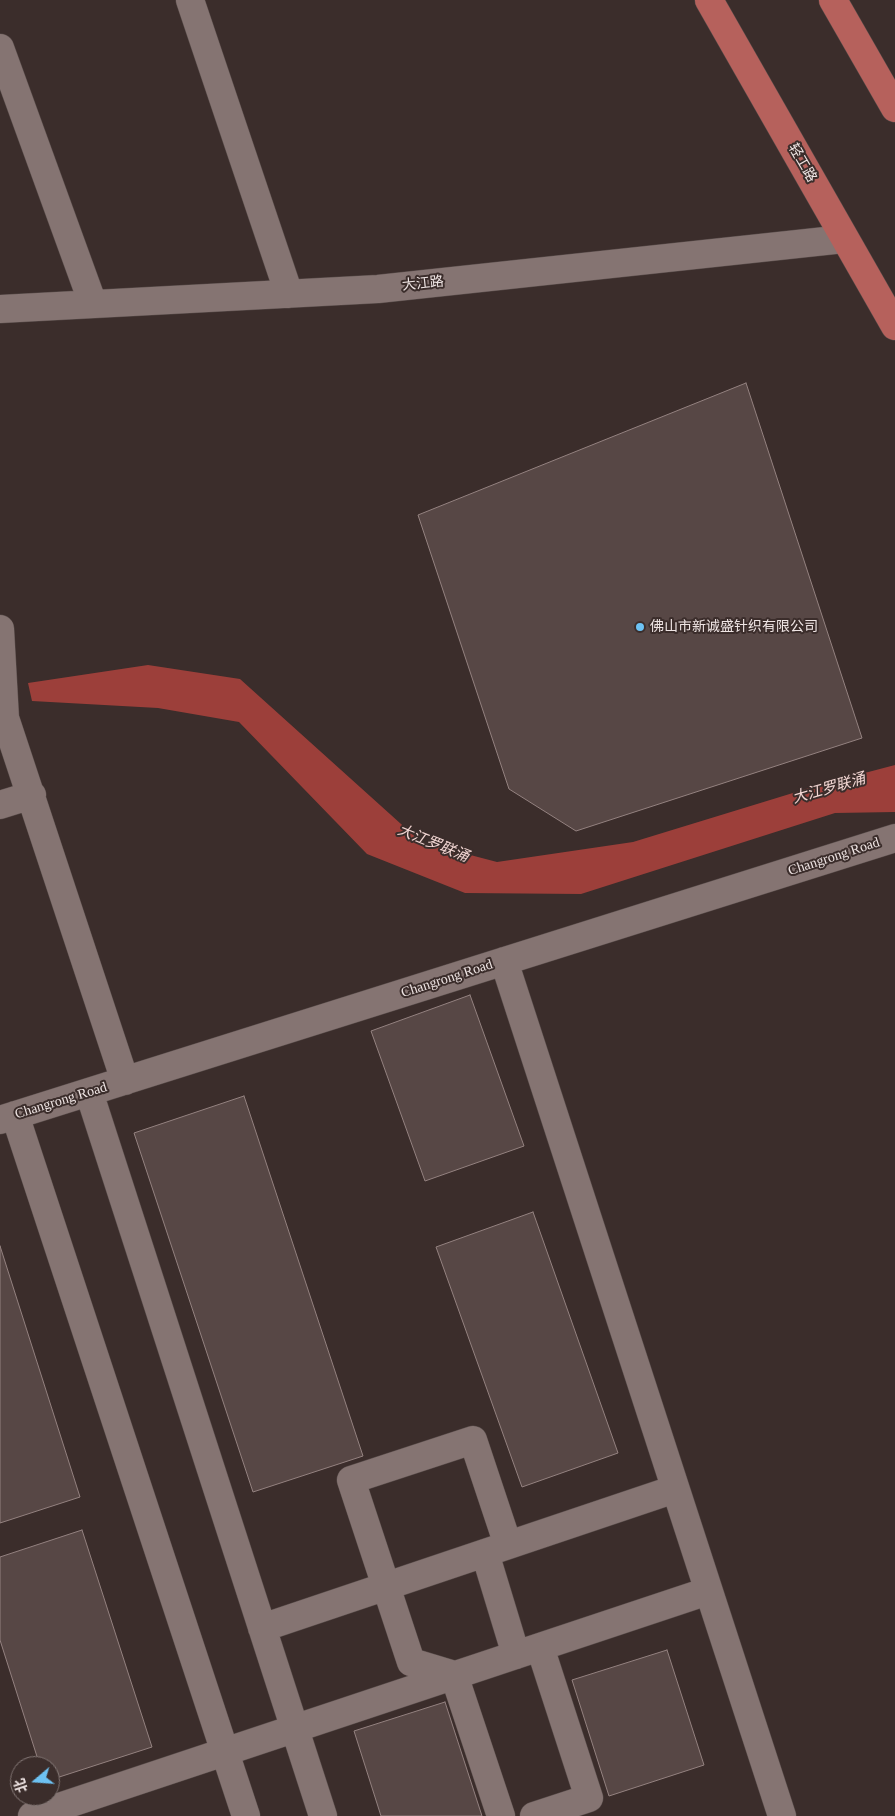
<!DOCTYPE html>
<meta charset="utf-8">
<style>
body{margin:0}
#map{position:relative;width:895px;height:1816px;overflow:hidden;background:#3b2d2b;font-family:"Times New Roman","Noto Sans SC",serif}
canvas{display:block}
.north{position:absolute;left:10px;top:1756px;width:50px;height:50px;box-sizing:border-box;background:#3b2d2b;border:1px solid #837775;border-radius:50%;rotate:252deg;font-size:14px;font-weight:700;line-height:20px;text-align:center;color:#efe5e4}
.north::after{content:'';display:block;margin:auto;width:18px;height:22px;background:#6dc2f3;clip-path:polygon(50% 0,100% 100%,50% 72%,0 100%)}
</style>
<div id="map">
<canvas width="895" height="1816"></canvas>
<div class="north">北</div>
</div>
<script>
const ctx = document.querySelector('canvas').getContext('2d');
ctx.lineJoin = 'round';
function fillPath(path, color) { ctx.fillStyle = color; ctx.fill(path, 'evenodd'); }
const toPath = rows => new Path2D(rows.map(r => 'M' + r).join(''));
function trace(path, color, width, dash) { ctx.strokeStyle = color; ctx.lineWidth = width; ctx.lineCap = dash ? 'butt' : 'round'; ctx.setLineDash(dash || []); ctx.stroke(path); }
function label(font, color, halo, rows, align = 'center') {
  ctx.font = font + ' "Times New Roman","Noto Sans SC",serif'; ctx.lineWidth = 4; ctx.setLineDash([]); ctx.textBaseline = 'middle'; ctx.strokeStyle = halo; ctx.fillStyle = color; for (const [text, x, y, turn = 0] of rows) {
    ctx.save(); ctx.translate(x, y); ctx.rotate((+turn || 0) * Math.PI / 180); ctx.textAlign = isNaN(turn) ? turn : align; if (halo) ctx.strokeText(text, 0, 0); ctx.fillText(text, 0, 0); ctx.restore();
  }
}
const water = toPath([
 [148,665,240,679,421,842,497,862,633,842,819,785,895,765,895,812,835,813,581,894,465,893,367,854,239,722,158,708,32,701,28,683]
]);
const building = toPath([
 [746,383,862,738,576,831,509,789,418,515,746,383],
 [470,995,524,1146,425,1181,371,1031,470,995],
 [244,1096,363,1456,253,1492,134,1133,244,1096],
 [533,1212,618,1453,522,1487,436,1247,533,1212],
 [0,1246,80,1497,0,1523,0,1246],
 [82,1530,152,1747,50,1780,50,1766,40,1766,0,1640,0,1557,82,1530],
 [667,1650,704,1765,609,1796,572,1680,667,1650],
 [445,1702,482,1816,381,1816,354,1731,445,1702]
]);
const minor = toPath([
 [190,0,289,294],
 [0,48,93,304],
 [0,309,378,289,844,239],
 [0,629,5,718,125,1081],
 [0,805,32,795],
 [504,961,782,1816],
 [89,1092,323,1816],
 [15,1115,246,1816],
 [0,1120,895,838],
 [485,1553,516,1655],
 [262,1628,675,1489],
 [32,1816,708,1591],
 [501,1816,454,1675,411,1662,351,1480,473,1440,508,1545],
 [534,1816,589,1798,540,1647]
]);
const major = toPath([
 [709,0,895,326],
 [833,0,895,108]
]);
const markers = [
 [640,627,5,"#6dc2f3"]
];
const streetNames = [
 ["轻工路",802,163,60],
 ["大江路",423,284,-6],
 ["Changrong Road",834,857,-18],
 ["Changrong Road",447,979,-18],
 ["Changrong Road",61,1101,-17]
];
const poiNames = [
 ["佛山市新诚盛针织有限公司",650,627]
];
const waterNames = [
 ["大江罗联涌",829,789,-16],
 ["大江罗联涌",433,844,22]
];
fillPath(water, '#9c3f3a');
fillPath(building, '#574745');
trace(building, '#948280', 1);
trace(minor, '#574b49', 29);
trace(major, '#574b49', 29);
trace(minor, '#857472', 28);
trace(major, '#b6615c', 28);
for (const [x, y, r, color] of markers) { const dot = new Path2D(); dot.arc(x, y, r, 0, 2 * Math.PI); ctx.fillStyle = color; ctx.fill(dot); trace(dot, '#3b2d2b', 2); }
label('14px', '#efe5e4', '#3b2d2b', streetNames);
label('14px', '#efe5e4', '#3b2d2b', poiNames, 'left');
label('italic 15px', '#f2d6d3', '#3b2d2b', waterNames);
</script>
